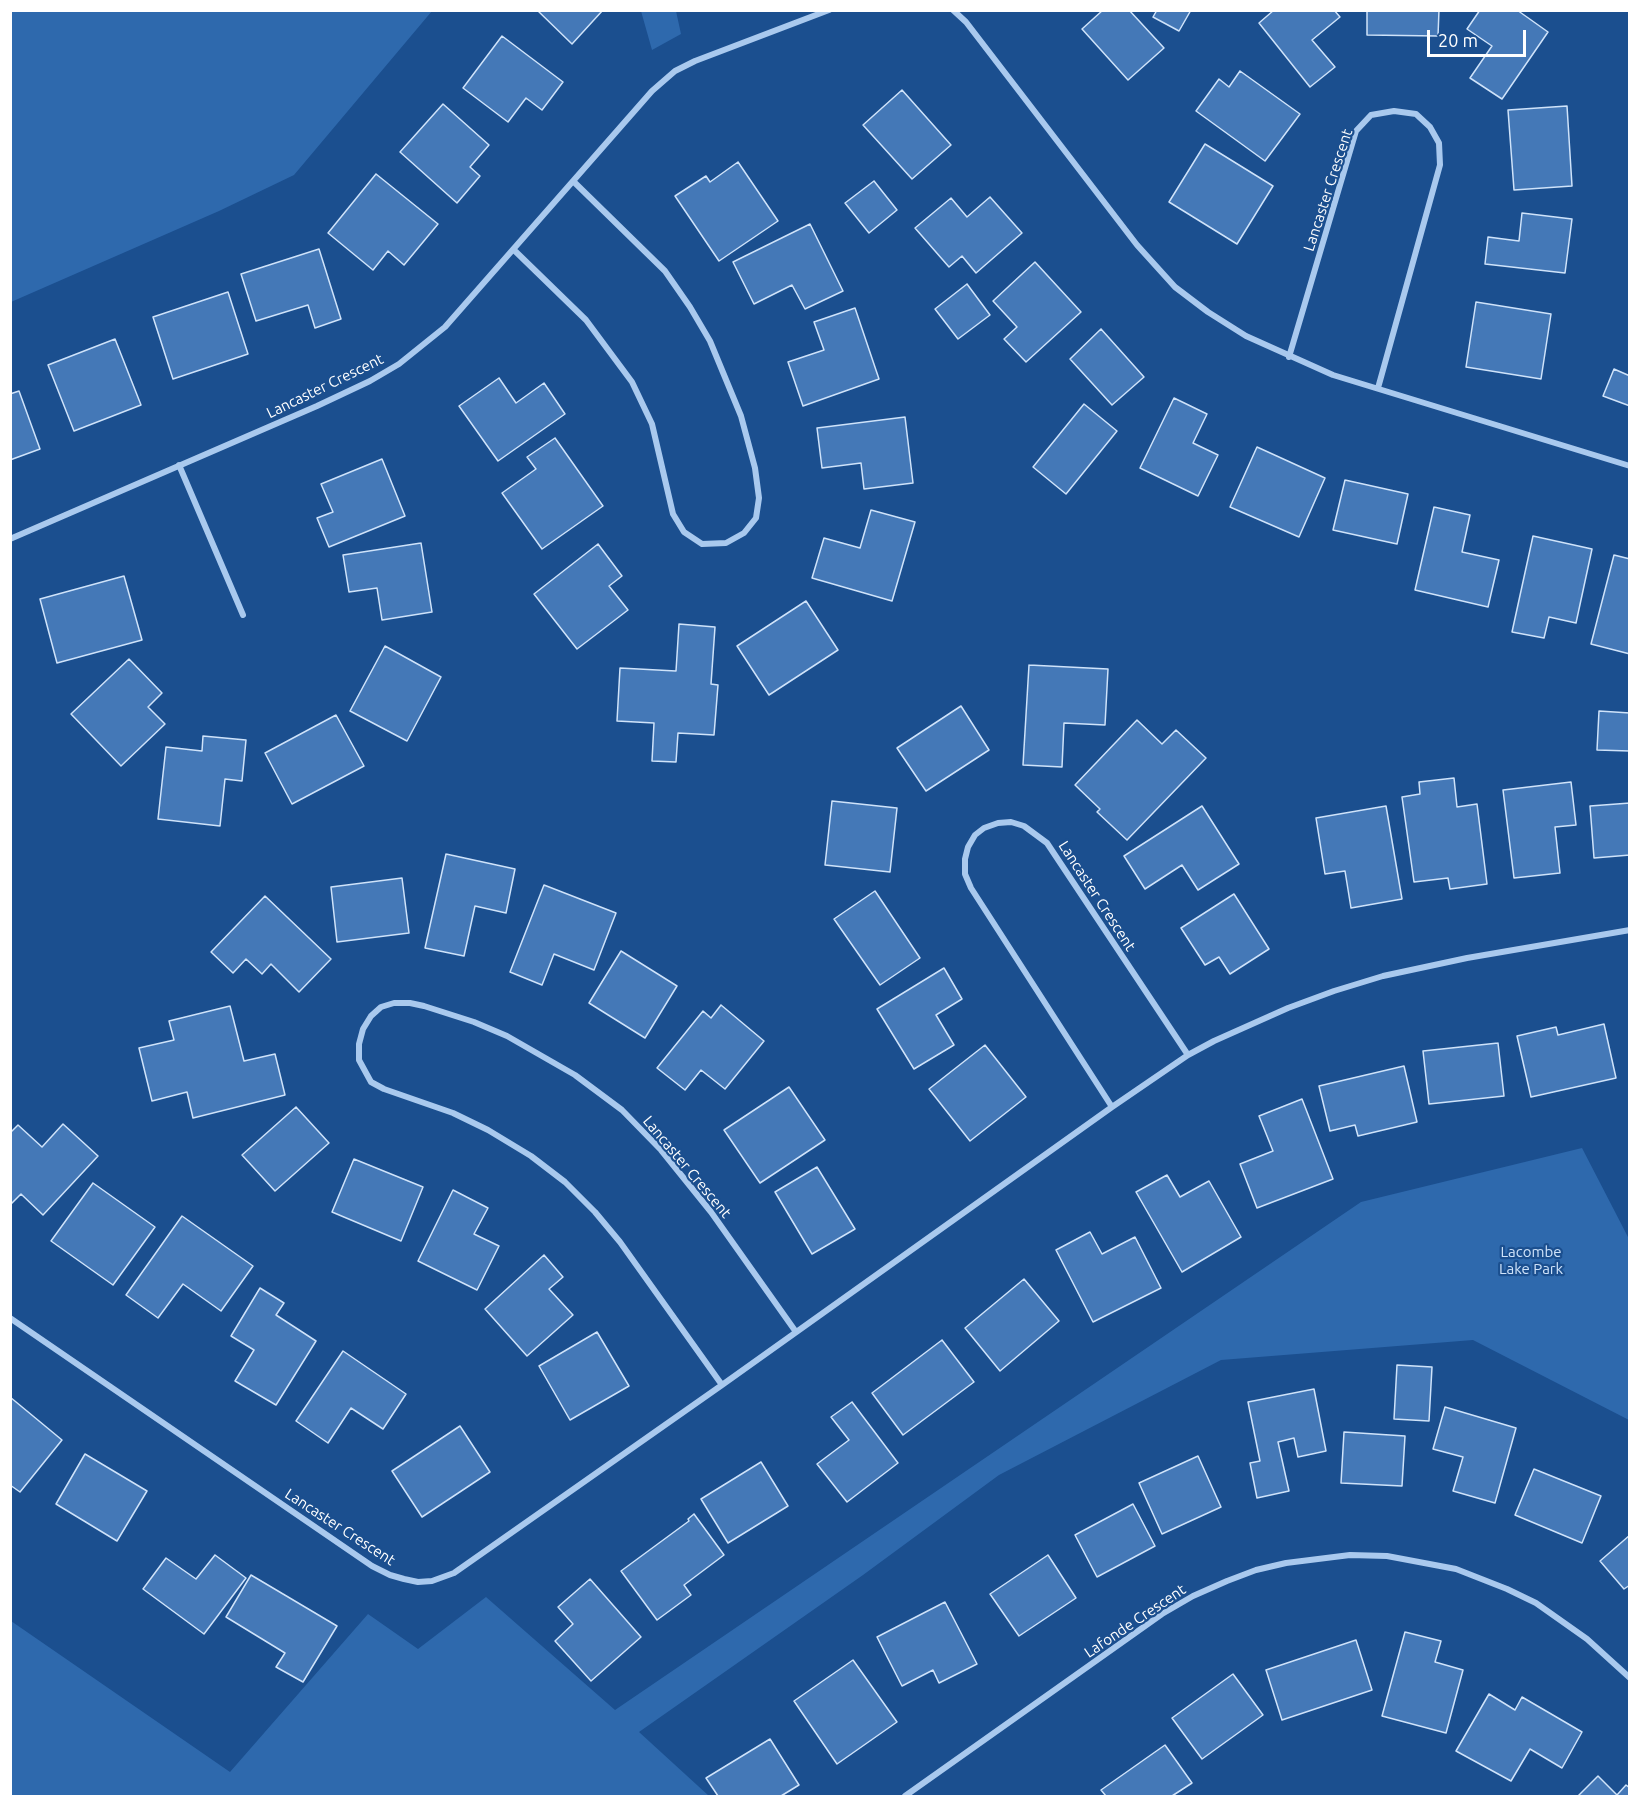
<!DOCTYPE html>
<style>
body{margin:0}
#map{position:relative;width:1640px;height:1807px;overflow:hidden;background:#1b4f8f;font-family:Ubuntu,sans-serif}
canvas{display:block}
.frame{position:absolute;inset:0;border:12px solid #fff;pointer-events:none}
.scale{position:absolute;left:1427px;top:30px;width:99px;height:27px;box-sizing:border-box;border:3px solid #fff;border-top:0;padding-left:8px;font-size:18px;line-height:21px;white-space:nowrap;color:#fff;-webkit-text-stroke:4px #1b4f8f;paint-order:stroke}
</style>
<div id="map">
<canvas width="1640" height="1807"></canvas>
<div class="frame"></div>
<div class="scale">20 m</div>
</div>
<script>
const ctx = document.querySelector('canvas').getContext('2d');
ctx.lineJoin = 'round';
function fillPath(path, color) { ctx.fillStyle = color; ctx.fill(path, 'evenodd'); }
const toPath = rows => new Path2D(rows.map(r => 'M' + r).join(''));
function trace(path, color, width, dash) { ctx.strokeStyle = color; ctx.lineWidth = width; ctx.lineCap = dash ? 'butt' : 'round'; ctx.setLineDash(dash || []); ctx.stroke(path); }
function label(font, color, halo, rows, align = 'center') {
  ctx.font = font + ' Ubuntu,sans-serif'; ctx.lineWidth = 4.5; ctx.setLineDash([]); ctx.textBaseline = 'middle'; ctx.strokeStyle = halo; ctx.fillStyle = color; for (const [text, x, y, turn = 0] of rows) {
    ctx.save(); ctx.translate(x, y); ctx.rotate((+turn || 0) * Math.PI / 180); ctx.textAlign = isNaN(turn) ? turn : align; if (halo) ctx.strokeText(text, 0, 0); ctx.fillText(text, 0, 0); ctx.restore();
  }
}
const green = toPath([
 [11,10,432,10,432,11,294,175,219,211,11,302],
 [641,11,676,11,681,34,652,50],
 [1582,1148,1629,1239,1629,1420,1473,1340,1221,1360,999,1475,863,1575,639,1732,709,1796,11,1796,11,1621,230,1772,368,1614,418,1649,486,1597,615,1710,1361,1202]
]);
const building = toPath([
 [537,10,603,10,572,44,537,10],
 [1103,10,1129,10,1164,48,1128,80,1082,29,1103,10],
 [1157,10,1191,10,1179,31,1153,17,1157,10],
 [1274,10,1334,10,1340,17,1312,40,1335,67,1310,87,1259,23,1274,10],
 [1367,10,1439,10,1438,36,1367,35,1367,10],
 [1480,10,1517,10,1548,32,1502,99,1470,78,1492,46,1467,29,1480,10],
 [502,36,563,82,542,110,526,98,508,122,463,88,502,36],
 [1240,71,1300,114,1265,161,1196,111,1219,79,1229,87,1240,71],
 [902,90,951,145,912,179,863,125,902,90],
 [443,104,489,145,470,167,480,176,457,203,400,152,443,104],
 [1567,106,1572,186,1514,190,1508,110,1567,106],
 [1205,144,1273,186,1237,244,1169,202,1205,144],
 [738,162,778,221,719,261,675,196,706,176,710,182,738,162],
 [376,174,438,224,404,265,388,251,373,270,328,233,376,174],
 [874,181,897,210,869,233,845,203,874,181],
 [990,197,1022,233,976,273,962,256,949,267,915,228,951,198,967,217,990,197],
 [1522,213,1572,219,1565,273,1485,264,1488,237,1519,241,1522,213],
 [810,224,843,291,805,309,792,285,754,304,733,262,810,224],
 [319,249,341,319,315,328,308,305,256,321,241,274,319,249],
 [1035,262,1081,312,1026,362,1004,339,1017,327,993,301,1035,262],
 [967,284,990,315,958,339,935,309,967,284],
 [228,292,248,354,173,379,153,317,228,292],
 [1476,302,1551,314,1541,379,1466,367,1476,302],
 [855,308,879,379,803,406,788,362,824,350,814,322,855,308],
 [1101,329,1144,377,1112,405,1070,359,1101,329],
 [115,339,141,405,74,431,48,365,115,339],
 [1614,369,1630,376,1630,406,1603,396,1614,369],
 [499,378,516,403,544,383,565,414,498,461,459,406,499,378],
 [19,391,40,449,10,460,10,394,19,391],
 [1174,398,1207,414,1193,443,1218,455,1198,496,1140,468,1174,398],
 [1084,404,1117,431,1066,494,1033,467,1084,404],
 [905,417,913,483,864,489,861,463,822,468,817,428,905,417],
 [555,438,603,506,542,549,502,493,536,469,527,457,555,438],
 [1257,447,1325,478,1299,537,1230,507,1257,447],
 [382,459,405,516,329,547,317,518,333,512,321,484,382,459],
 [1345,480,1408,494,1397,544,1333,530,1345,480],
 [1434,507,1470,515,1462,552,1499,560,1488,607,1415,590,1434,507],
 [871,510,915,522,892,601,812,578,824,538,860,548,871,510],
 [1533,536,1592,549,1576,623,1549,617,1544,638,1512,632,1533,536],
 [421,543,432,612,382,620,377,588,349,592,343,555,421,543],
 [598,544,622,576,609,586,628,610,577,649,534,594,598,544],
 [1614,555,1630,559,1630,654,1591,644,1614,555],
 [124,576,142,640,57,663,40,599,124,576],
 [806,601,838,650,769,695,737,646,806,601],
 [679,624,715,627,711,684,718,685,714,735,678,733,676,762,652,761,654,723,617,721,620,668,676,671,679,624],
 [385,646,441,677,407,741,350,711,385,646],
 [129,659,162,693,148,707,165,724,121,766,71,714,129,659],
 [1029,665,1108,669,1105,725,1064,723,1062,767,1023,765,1029,665],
 [961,706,989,750,926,791,897,748,961,706],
 [1599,711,1630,713,1630,751,1597,750,1599,711],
 [336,715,364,766,292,804,265,753,336,715],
 [1137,720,1162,744,1176,730,1206,758,1127,840,1097,812,1100,809,1075,785,1137,720],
 [203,736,246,740,242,781,225,779,220,826,158,819,166,747,202,751,203,736],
 [1454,778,1457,807,1477,804,1487,884,1450,889,1448,878,1414,882,1402,797,1420,794,1419,782,1454,778],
 [1571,782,1576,825,1555,827,1560,873,1514,878,1503,790,1571,782],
 [832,801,897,808,890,872,825,865,832,801],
 [1630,803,1630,855,1594,858,1590,806,1630,803],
 [1202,806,1239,864,1198,890,1182,865,1145,889,1124,856,1202,806],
 [1386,806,1402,899,1351,908,1345,871,1325,874,1316,818,1386,806],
 [446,854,515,869,506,913,475,906,464,956,425,948,446,854],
 [402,878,409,933,337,942,331,887,402,878],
 [544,885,616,913,594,970,554,954,542,985,510,972,544,885],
 [875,891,920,958,880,985,834,919,875,891],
 [1234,894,1269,949,1230,974,1219,957,1205,965,1181,928,1234,894],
 [265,896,331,959,299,992,271,964,262,974,246,959,233,973,211,952,265,896],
 [621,951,677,986,645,1038,589,1003,621,951],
 [944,968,962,999,936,1015,954,1045,914,1069,877,1009,944,968],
 [721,1005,764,1041,725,1089,701,1070,685,1090,657,1068,703,1011,711,1018,721,1005],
 [230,1006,244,1061,275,1054,285,1095,193,1118,187,1092,152,1101,139,1048,174,1040,169,1021,230,1006],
 [1604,1024,1616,1078,1531,1097,1517,1036,1556,1027,1558,1035,1604,1024],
 [1498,1043,1504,1096,1429,1104,1423,1051,1498,1043],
 [985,1045,1026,1097,970,1141,929,1089,985,1045],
 [1404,1066,1417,1122,1358,1136,1355,1125,1330,1131,1319,1086,1404,1066],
 [789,1087,825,1140,760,1183,724,1130,789,1087],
 [1302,1099,1333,1179,1257,1208,1240,1164,1273,1151,1259,1116,1302,1099],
 [296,1107,329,1143,275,1191,242,1155,296,1107],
 [63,1124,98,1156,43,1215,21,1194,10,1205,10,1133,18,1125,42,1147,63,1124],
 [354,1159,423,1187,401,1241,332,1212,354,1159],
 [817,1167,855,1229,812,1254,775,1192,817,1167],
 [1167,1175,1180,1197,1209,1181,1241,1237,1182,1272,1136,1192,1167,1175],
 [93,1183,155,1227,113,1285,51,1241,93,1183],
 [453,1190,488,1208,474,1234,499,1246,477,1290,418,1261,453,1190],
 [182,1216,253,1266,221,1311,183,1284,158,1318,126,1295,182,1216],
 [1090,1232,1102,1254,1135,1237,1161,1288,1093,1322,1056,1250,1090,1232],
 [544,1255,563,1277,549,1289,573,1315,527,1356,485,1309,544,1255],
 [1024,1279,1059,1321,1000,1371,965,1328,1024,1279],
 [260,1288,284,1303,276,1315,316,1341,276,1405,235,1381,254,1350,231,1336,260,1288],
 [597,1332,629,1386,570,1420,539,1366,597,1332],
 [942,1340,974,1382,903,1435,872,1393,942,1340],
 [343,1351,406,1394,383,1429,351,1408,328,1443,296,1421,343,1351],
 [1397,1365,1432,1367,1429,1421,1394,1419,1397,1365],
 [1314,1389,1326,1451,1298,1457,1294,1438,1278,1442,1289,1491,1257,1498,1250,1463,1260,1461,1248,1402,1314,1389],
 [10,1397,62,1440,20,1492,10,1485,10,1397],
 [852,1402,898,1463,847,1502,817,1464,849,1440,831,1417,852,1402],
 [1445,1407,1516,1428,1495,1503,1453,1491,1463,1457,1433,1449,1445,1407],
 [460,1426,490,1472,422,1517,392,1471,460,1426],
 [1344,1432,1405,1436,1402,1486,1341,1483,1344,1432],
 [85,1454,147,1491,117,1541,56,1504,85,1454],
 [1198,1456,1221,1507,1162,1534,1139,1483,1198,1456],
 [761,1462,788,1506,728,1543,701,1499,761,1462],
 [1534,1469,1601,1496,1582,1543,1515,1515,1534,1469],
 [1133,1504,1155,1546,1097,1577,1075,1535,1133,1504],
 [694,1514,724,1555,684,1585,691,1595,657,1620,621,1571,689,1521,688,1519,694,1514],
 [1630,1535,1630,1585,1624,1589,1600,1561,1630,1535],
 [215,1555,246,1578,204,1634,143,1589,166,1558,196,1579,215,1555],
 [1048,1555,1076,1598,1019,1636,990,1594,1048,1555],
 [251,1575,337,1626,303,1682,276,1667,285,1653,226,1617,251,1575],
 [590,1579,641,1637,591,1681,555,1641,573,1624,558,1607,590,1579],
 [945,1602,977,1664,939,1683,933,1670,902,1686,877,1637,945,1602],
 [1405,1632,1441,1641,1435,1662,1463,1670,1446,1733,1382,1716,1405,1632],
 [1356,1640,1372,1690,1282,1720,1266,1670,1356,1640],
 [853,1660,897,1722,837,1764,794,1701,853,1660],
 [1233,1674,1263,1715,1202,1759,1172,1718,1233,1674],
 [1489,1694,1515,1710,1522,1697,1582,1732,1562,1768,1530,1749,1511,1781,1456,1751,1489,1694],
 [770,1739,799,1785,781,1796,718,1796,706,1778,770,1739],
 [1165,1745,1192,1783,1172,1796,1106,1796,1101,1790,1165,1745],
 [1598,1776,1617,1795,1626,1785,1630,1788,1630,1796,1578,1796,1598,1776]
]);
const minor = toPath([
 [953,10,966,22,1137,245,1175,287,1208,312,1246,336,1333,375,1630,466],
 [514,250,586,320,632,382,652,424,673,514,684,532,702,544,726,543,744,533,756,518,759,498,755,468,741,416,710,341,690,307,665,271,573,181],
 [1289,357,1356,131,1371,115,1394,111,1416,114,1430,127,1439,143,1440,165,1378,388],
 [179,465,243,615],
 [10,539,317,406,370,381,399,364,445,327,652,91,675,71,695,61,829,10],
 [1112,1107,971,888,965,874,965,859,968,847,975,835,984,828,998,823,1011,822,1024,826,1047,843,1188,1055],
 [10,1318,372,1566,390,1575,404,1579,418,1582,432,1581,454,1573,722,1385,1112,1107,1188,1055,1214,1041,1288,1008,1334,991,1383,976,1467,958,1630,930],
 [722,1385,620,1242,595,1212,565,1182,531,1156,488,1130,453,1113,384,1089,371,1082,359,1060,359,1044,363,1029,371,1016,381,1007,394,1003,410,1003,424,1006,474,1022,507,1036,575,1075,622,1110,661,1150,711,1212,796,1332],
 [905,1796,1162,1614,1193,1596,1227,1581,1256,1570,1286,1563,1350,1555,1387,1556,1456,1569,1507,1589,1536,1603,1587,1639,1630,1678]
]);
const streetNames = [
 ["Lancaster Crescent",1328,190,-72],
 ["Lancaster Crescent",325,386,-26],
 ["Lancaster Crescent",1097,896,57],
 ["Lancaster Crescent",687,1167,50],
 ["Lancaster Crescent",340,1527,33],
 ["Lafonde Crescent",1135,1621,-34]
];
const parkNames = [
 ["Lacombe",1531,1252],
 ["Lake Park",1531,1269]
];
fillPath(green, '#2e69ad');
fillPath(building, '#4478b7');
trace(building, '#cfe3fa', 1.5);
trace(minor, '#a9c9ee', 6);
label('15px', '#fff', '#1b4f8f', streetNames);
label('15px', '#cfe3fa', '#1b4f8f', parkNames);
</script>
